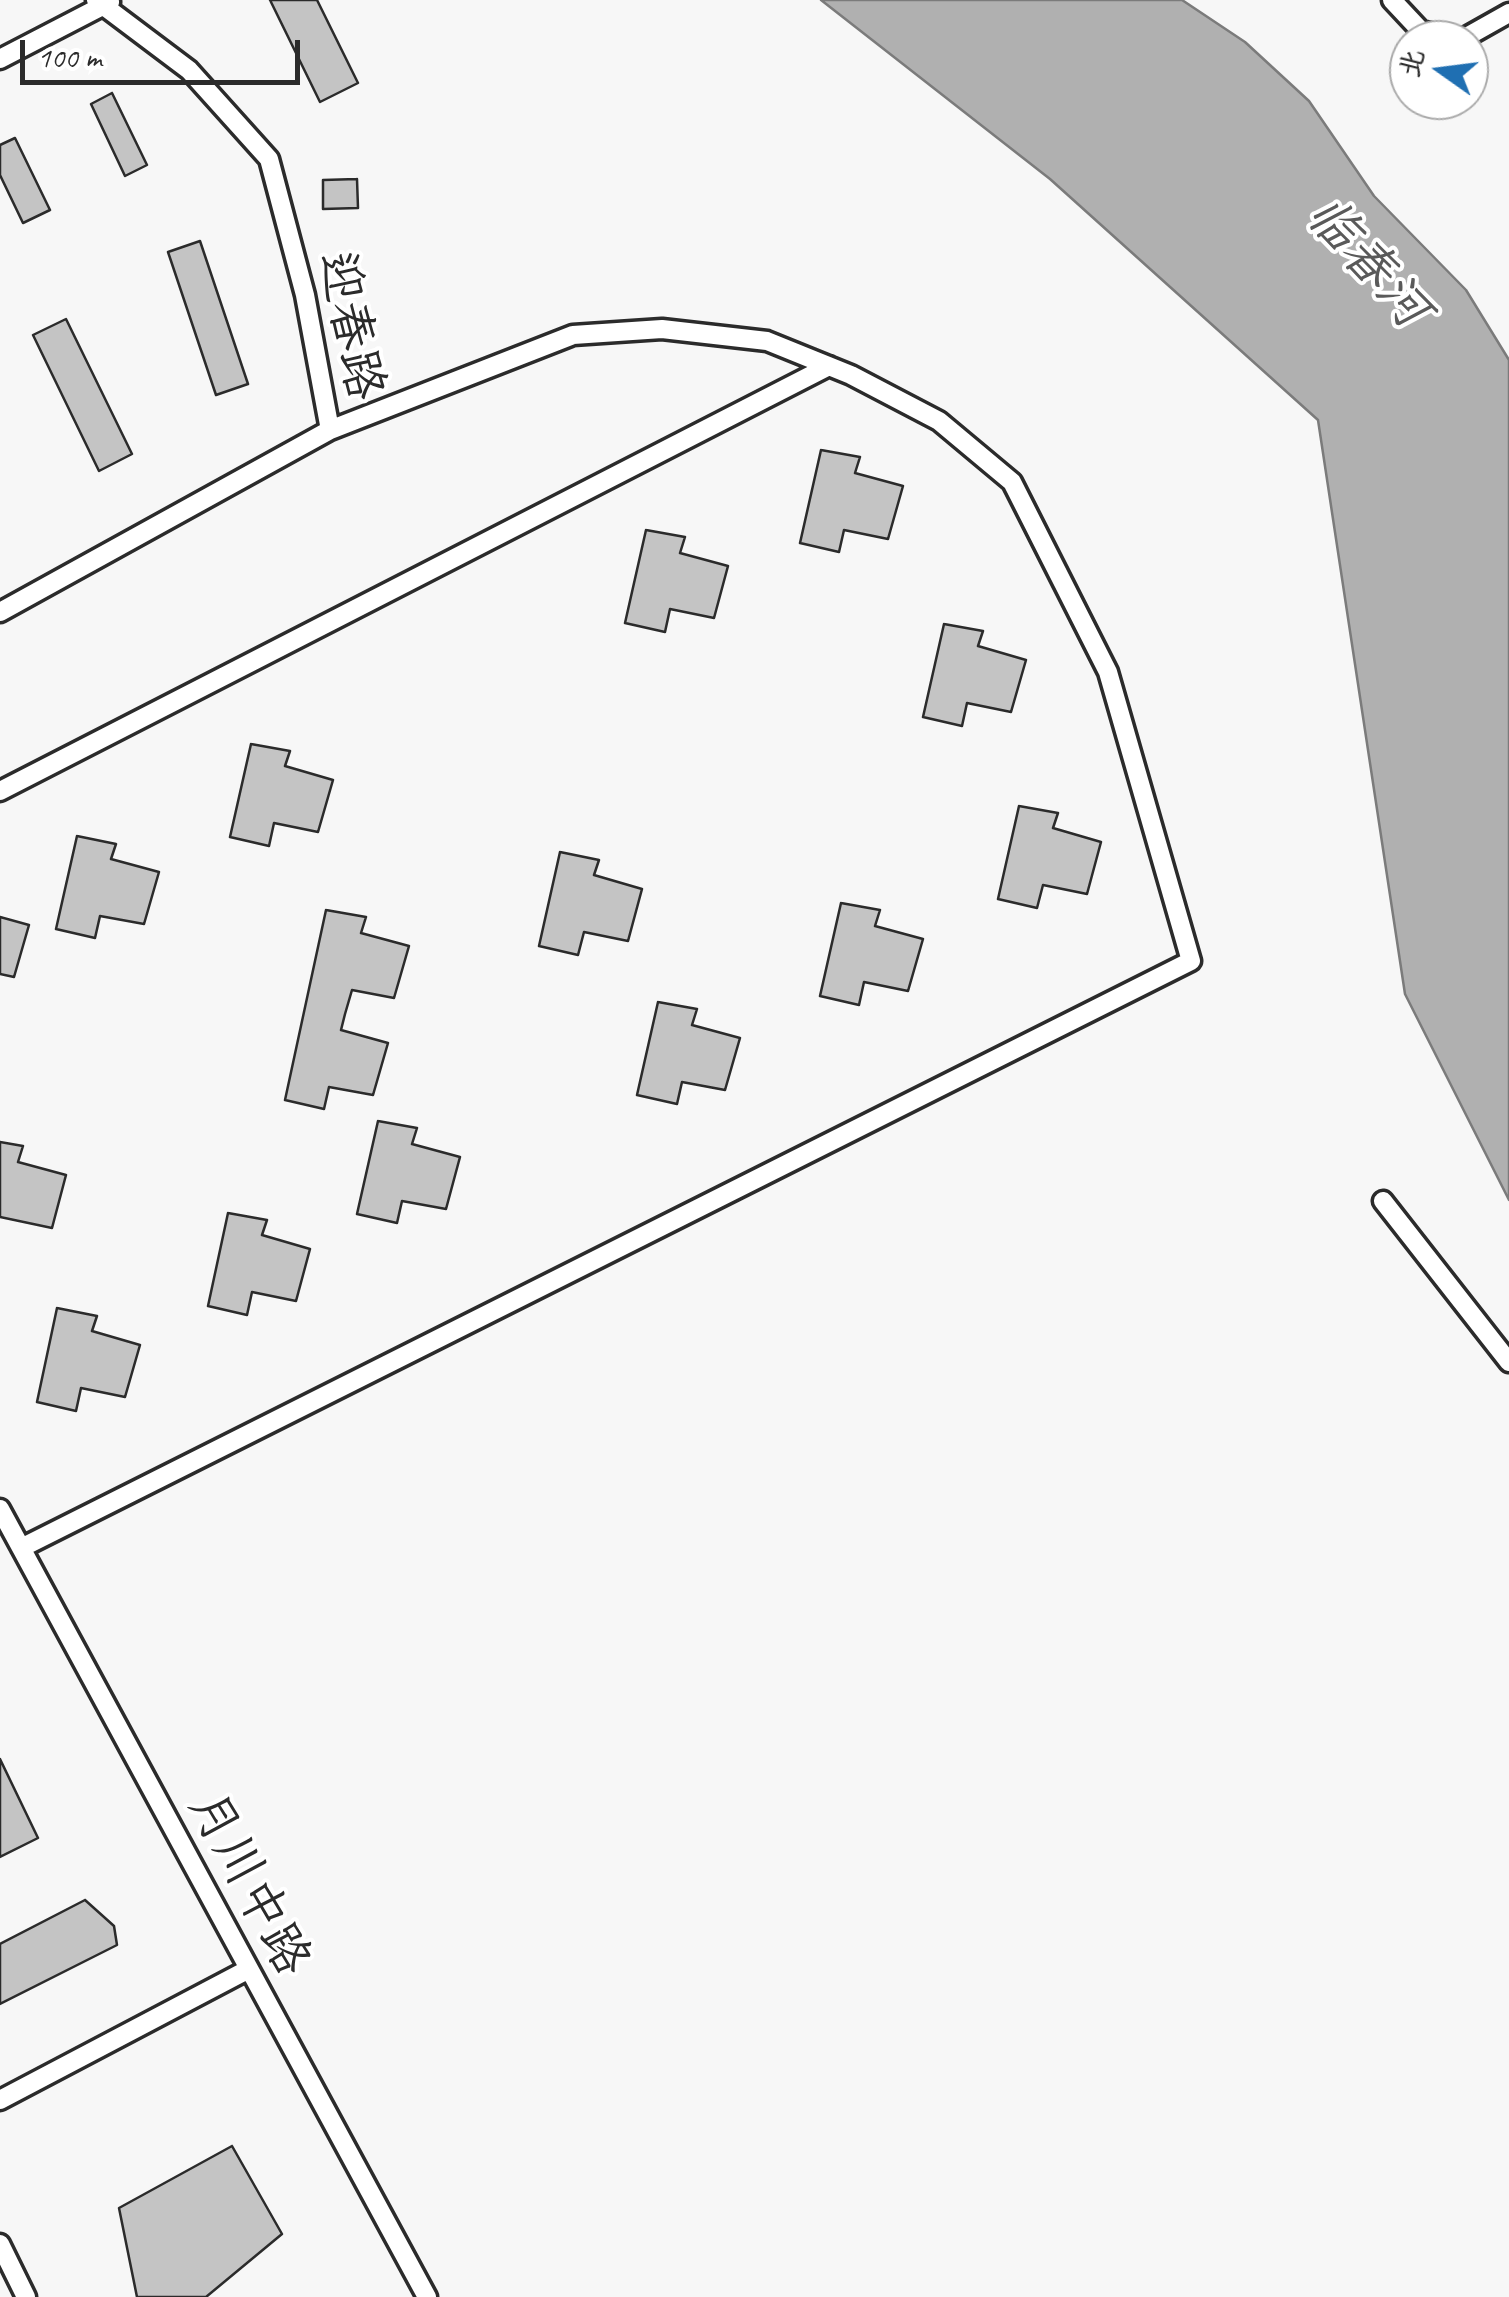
<!DOCTYPE html>
<meta charset="utf-8">
<style>
body{margin:0}
#map{position:relative;width:1509px;height:2297px;overflow:hidden;background:#f7f7f7;font-family:Caveat,"LXGW WenKai TC",sans-serif}
canvas{display:block}
.north{position:absolute;left:1389px;top:20px;width:100px;height:100px;box-sizing:border-box;background:#fff;border:2px solid #aaa;border-radius:50%;rotate:284deg;font-size:28px;font-weight:700;line-height:40px;text-align:center;color:#2b2b2b}
.north::after{content:'';display:block;margin:auto;width:35px;height:45px;background:#1f6fb2;clip-path:polygon(50% 0,100% 100%,50% 72%,0 100%)}
.scale{position:absolute;left:20px;top:40px;width:280px;height:45px;box-sizing:border-box;border:5px solid #2b2b2b;border-top:0;padding-left:12px;font-size:30px;line-height:35px;white-space:nowrap;color:#2b2b2b;-webkit-text-stroke:8px #fff;paint-order:stroke}
</style>
<div id="map">
<canvas width="1509" height="2297"></canvas>
<div class="north">北</div>
<div class="scale">100 m</div>
</div>
<script>
const ctx = document.querySelector('canvas').getContext('2d');
ctx.lineJoin = 'round';
function fillPath(path, color) { ctx.fillStyle = color; ctx.fill(path, 'evenodd'); }
const toPath = rows => new Path2D(rows.map(r => 'M' + r).join(''));
function trace(path, color, width, dash) { ctx.strokeStyle = color; ctx.lineWidth = width; ctx.lineCap = dash ? 'butt' : 'round'; ctx.setLineDash(dash || []); ctx.stroke(path); }
function label(font, color, halo, rows, align = 'center') {
  ctx.font = font + ' Caveat,"LXGW WenKai TC",sans-serif'; ctx.lineWidth = 8; ctx.setLineDash([]); ctx.textBaseline = 'middle'; ctx.strokeStyle = halo; ctx.fillStyle = color; for (const [text, x, y, turn = 0] of rows) {
    ctx.save(); ctx.translate(x, y); ctx.rotate((+turn || 0) * Math.PI / 180); ctx.textAlign = isNaN(turn) ? turn : align; if (halo) ctx.strokeText(text, 0, 0); ctx.fillText(text, 0, 0); ctx.restore();
  }
}
const water = toPath([
 [821,0,1182,0,1245,42,1309,101,1374,196,1466,290,1509,360,1509,1200,1405,994,1318,420,1050,179,821,0]
]);
const building = toPath([
 [270,0,317,0,358,83,320,102,270,0],
 [112,93,147,165,125,176,91,104,112,93],
 [15,138,50,210,23,223,0,175,0,145,15,138],
 [357,179,358,208,323,209,323,180,357,179],
 [200,241,248,384,216,395,168,252,200,241],
 [66,319,132,454,99,471,33,335,66,319],
 [821,450,860,457,855,473,903,486,888,539,844,530,839,552,800,543,821,450],
 [646,530,685,537,680,553,728,566,714,618,670,609,665,632,625,623,646,530],
 [944,624,983,631,978,646,1026,660,1011,712,967,703,962,726,923,717,944,624],
 [251,744,290,751,285,766,333,780,318,832,274,823,269,846,230,837,251,744],
 [1019,806,1058,813,1053,828,1101,842,1087,894,1043,885,1037,908,998,899,1019,806],
 [77,836,116,844,111,859,159,872,144,924,100,916,95,938,56,929,77,836],
 [560,852,599,860,594,875,642,889,628,941,584,932,578,955,539,946,560,852],
 [841,903,880,910,875,926,923,939,908,991,864,982,859,1005,820,996,841,903],
 [326,910,366,917,361,933,409,946,394,998,352,990,345,1014,341,1030,388,1043,373,1095,329,1087,324,1109,285,1100,326,910],
 [0,917,29,925,14,977,0,974,0,917],
 [658,1002,697,1009,692,1025,740,1038,725,1090,682,1082,677,1104,637,1095,658,1002],
 [378,1121,417,1128,412,1144,460,1157,446,1209,402,1201,397,1223,357,1214,378,1121],
 [0,1142,23,1146,18,1162,66,1175,52,1228,0,1217,0,1142],
 [228,1213,267,1220,262,1235,310,1249,296,1301,252,1292,247,1315,208,1306,228,1213],
 [57,1308,97,1316,92,1331,140,1345,125,1397,81,1388,76,1411,37,1402,57,1308],
 [0,1759,38,1838,0,1857,0,1759],
 [85,1900,114,1926,117,1945,0,2004,0,1944,85,1900],
 [232,2146,282,2234,206,2297,137,2297,119,2208,232,2146]
]);
const minor = toPath([
 [1392,0,1421,31,1461,40,1509,13],
 [0,59,110,2],
 [0,612,330,430,305,295,269,159,189,70,96,0],
 [0,791,829,366],
 [1383,1201,1509,1362],
 [0,1509,427,2297],
 [21,1548,1191,961,1108,672,1012,482,939,421,851,375,767,341,662,329,573,335,330,430],
 [0,2100,249,1969],
 [0,2244,26,2297]
]);
const streetNames = [
 ["迎春路",349,326,78],
 ["月川中路",248,1884,62]
];
const waterNames = [
 ["临春河",1366,263,48]
];
fillPath(water, '#b0b0b0');
trace(water, '#7b7b7b', 2.5);
fillPath(building, '#c4c4c4');
trace(building, '#2b2b2b', 2.5);
trace(minor, '#2b2b2b', 25);
trace(minor, '#fff', 18);
label('50px', '#2b2b2b', '#fff', streetNames);
label('italic 52px', '#5a5a5a', '#fff', waterNames);
</script>
